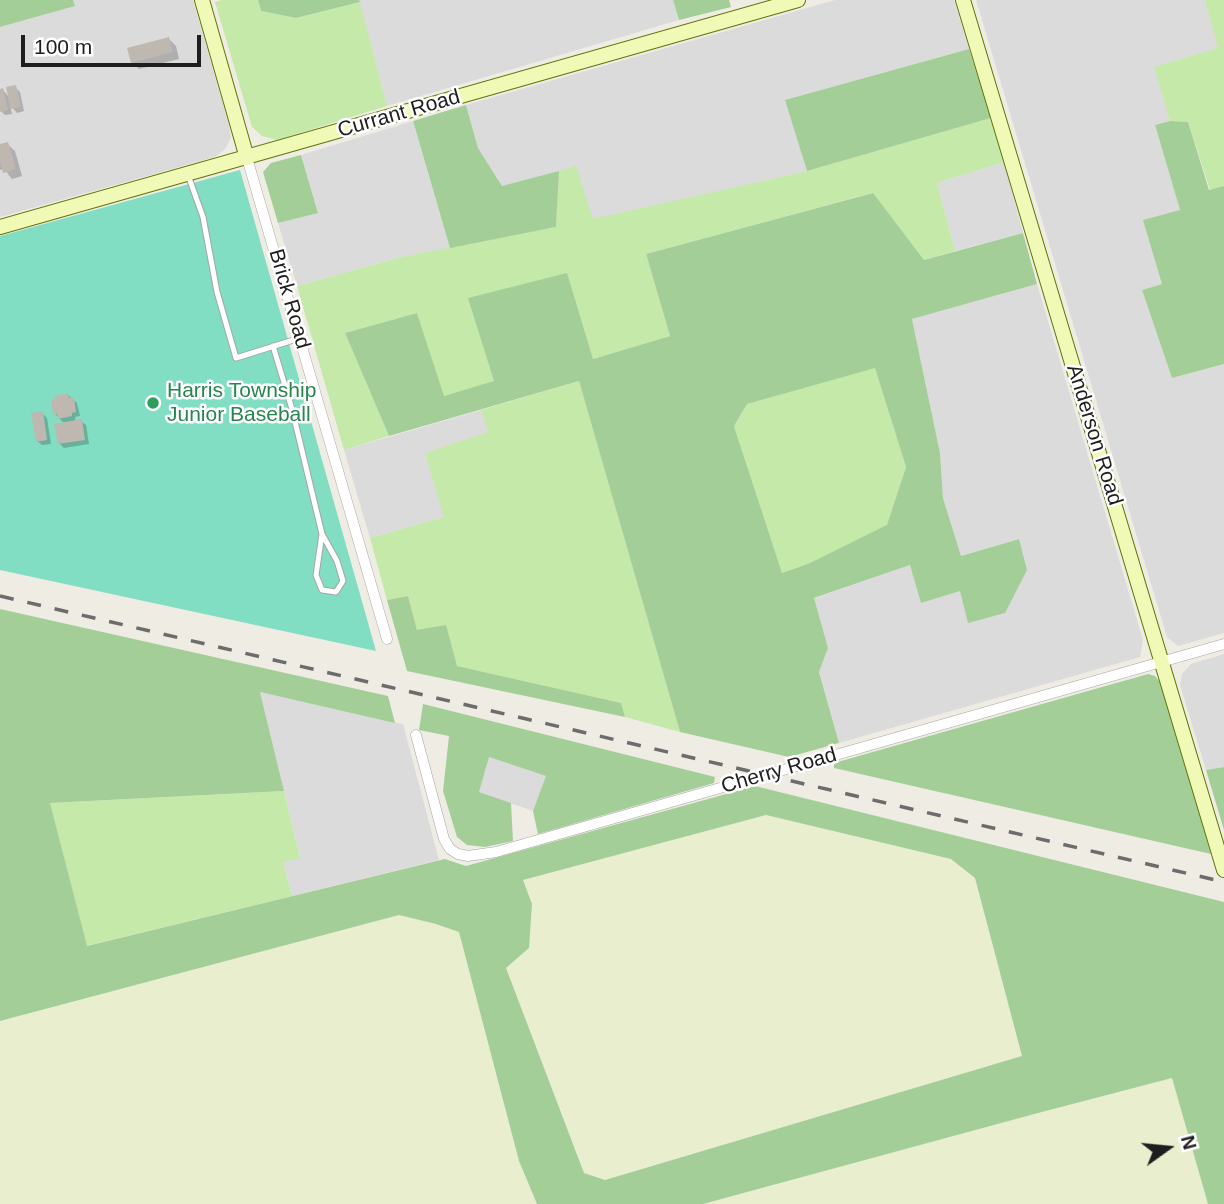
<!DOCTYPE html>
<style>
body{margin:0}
#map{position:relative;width:1224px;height:1204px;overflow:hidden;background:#efece4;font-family:Arial,sans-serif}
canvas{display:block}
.north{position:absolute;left:1133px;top:1113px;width:70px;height:70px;-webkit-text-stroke:5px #fff;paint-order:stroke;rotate:75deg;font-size:19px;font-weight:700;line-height:28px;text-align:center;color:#1e1e1e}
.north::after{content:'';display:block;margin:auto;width:24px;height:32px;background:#1e1e1e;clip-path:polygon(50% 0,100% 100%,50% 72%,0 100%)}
.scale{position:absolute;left:21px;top:35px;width:180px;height:32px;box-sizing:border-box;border:4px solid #1e1e1e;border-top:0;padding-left:9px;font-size:21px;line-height:24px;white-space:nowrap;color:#1e1e1e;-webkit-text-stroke:5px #fff;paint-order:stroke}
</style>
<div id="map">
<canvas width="1224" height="1204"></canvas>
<div class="north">N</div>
<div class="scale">100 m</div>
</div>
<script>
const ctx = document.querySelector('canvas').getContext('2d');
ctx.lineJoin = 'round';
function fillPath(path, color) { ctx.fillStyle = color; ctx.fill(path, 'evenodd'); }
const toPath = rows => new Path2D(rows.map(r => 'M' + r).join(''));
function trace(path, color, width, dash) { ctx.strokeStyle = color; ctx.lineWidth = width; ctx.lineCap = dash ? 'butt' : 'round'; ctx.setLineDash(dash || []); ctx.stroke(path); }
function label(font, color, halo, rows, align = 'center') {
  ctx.font = font + ' Arial,sans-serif'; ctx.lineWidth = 5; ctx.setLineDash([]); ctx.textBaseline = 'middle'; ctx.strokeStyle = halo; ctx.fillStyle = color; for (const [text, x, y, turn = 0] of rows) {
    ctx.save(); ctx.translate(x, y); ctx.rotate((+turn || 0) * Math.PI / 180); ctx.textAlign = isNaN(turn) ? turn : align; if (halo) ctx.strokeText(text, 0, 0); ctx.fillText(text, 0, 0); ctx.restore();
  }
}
const residential = toPath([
 [73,0,193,0,229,125,231,138,225,149,215,157,0,217,0,27,74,6],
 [359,0,673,0,679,20,387,106],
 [835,0,954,0,969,49,786,100,807,171,592,220,502,186,478,148,466,105],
 [976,0,1205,0,1219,48,1155,67,1170,121,1155,125,1180,210,1162,284,1142,290,1172,378,1224,364,1224,633,1178,646,1167,637],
 [413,121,450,248,401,257,297,286,278,223,318,212,301,155],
 [1004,162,1023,233,955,251,937,183],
 [1037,284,1143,640,1140,657,839,743,819,672,828,648,813,599,910,565,1027,570,1018,539,961,556,943,498,940,453,912,319],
 [481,410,489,432,444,517,370,538,344,450],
 [1224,654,1224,767,1206,770,1180,685,1182,674,1191,664],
 [260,692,403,724,439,860,292,896,283,862,300,857],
 [489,757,547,776,533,811,479,792]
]);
const farmland = toPath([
 [766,815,951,859,975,878,1022,1056,605,1180,584,1173,506,968,529,948,532,904,523,880],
 [399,915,436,924,459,932,519,1161,537,1204,0,1204,0,1021],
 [1173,1078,1208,1204,703,1204,1038,1113]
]);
const grass = toPath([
 [222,0,258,0,261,11,296,18,360,2,387,106,277,140,262,136,252,127,215,2],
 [1205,0,1224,0,1224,186,1210,190,1188,122,1170,121,1154,67,1218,48],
 [991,118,1004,162,937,183,955,251,924,260,872,193,646,254,670,336,593,359,566,273,494,382,443,396,417,313,345,333,389,436,344,450,297,286,401,257,556,227,559,171,576,166,593,219,807,171],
 [875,367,906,467,887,526,810,563,782,573,734,426,747,404],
 [579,381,680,732,625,717,620,703,457,666,417,630,408,596,387,600,370,538,444,517,425,453,488,432,481,410],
 [284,791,300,858,283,862,292,896,86,946,50,803]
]);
const forest = toPath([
 [0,0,73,0,75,6,0,27],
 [258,0,359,0,360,2,296,18,261,11],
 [673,0,729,0,731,7,679,20],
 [969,49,991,118,807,171,785,100],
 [466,105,478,148,502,186,559,171,556,227,450,248,413,121],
 [1170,121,1188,122,1209,190,1224,186,1224,364,1172,378,1142,290,1162,284,1143,220,1180,210,1155,125],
 [301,155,318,213,278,223,263,172,271,163],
 [873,193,924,260,1023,233,1037,284,912,319,940,453,943,498,961,556,1019,539,1027,570,1005,613,968,623,960,591,921,603,910,565,814,598,828,648,819,672,839,743,789,757,680,732,579,381,389,436,345,333,417,313,444,396,494,381,468,298,567,273,593,359,670,336,646,254],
 [875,368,906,467,887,525,810,563,782,573,734,426,747,404],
 [408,596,417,630,446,625,457,666,621,703,625,717,407,671,387,600],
 [0,609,388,696,395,723,260,692,284,791,50,803,87,946,445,859,466,866,755,786,1224,902,1224,1204,1208,1204,1172,1078,1038,1113,703,1204,537,1204,519,1161,459,932,436,924,399,915,0,1021],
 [766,815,951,859,975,878,1022,1056,605,1180,584,1173,506,968,529,948,532,904,523,880],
 [1148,674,1155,676,1163,686,1211,854,834,768,834,763],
 [423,704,715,777,714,783,538,834,533,811,546,776,489,757,479,792,511,803,513,841,485,847,467,845,457,837,443,791,449,736,419,730],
 [1224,767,1224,830,1206,770]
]);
const pitch = toPath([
 [240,170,376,651,0,570,0,236]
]);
const shadow = toPath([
 [169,39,176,46,179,59,139,69,132,62],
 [15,87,20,92,24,111,17,113,10,105,12,114,5,115,0,110,0,91,3,90,10,98],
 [7,144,15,151,22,176,12,179,4,169,0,170,0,146],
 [68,395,77,403,80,416,75,417,76,422,81,421,86,425,89,444,64,448,59,443,65,424,55,414],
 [42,413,47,418,51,444,42,445,37,441]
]);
const building = toPath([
 [169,37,173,52,131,63,127,48],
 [16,85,21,107,11,109,6,87],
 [3,88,8,110,0,112,0,89],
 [8,142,16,169,3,173,0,161,0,144],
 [68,393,69,398,74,397,76,412,72,413,72,416,58,419,57,414,53,415,51,400,55,399,54,396],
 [43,411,47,440,36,442,31,413],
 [82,419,85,440,58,444,54,424]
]);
const lane = toPath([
 [188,175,203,217,217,292,236,358,300,338],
 [273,346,292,409,322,534,337,561,343,581,336,592,322,590,316,575,322,534]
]);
const street = toPath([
 [247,158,387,639],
 [416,735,444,839,450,849,458,854,468,856,496,852,1224,644]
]);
const secondary = toPath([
 [202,0,247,158],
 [963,0,1224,870],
 [0,227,798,0]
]);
const rail = toPath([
 [0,596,1224,882]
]);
const markers = [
 [153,403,7,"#2e9e5b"]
];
const streetNames = [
 ["Currant Road",399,114,-16],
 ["Brick Road",289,299,74],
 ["Anderson Road",1094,435,73],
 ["Cherry Road",779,771,-16]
];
const leisureNames = [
 ["Harris Township",167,391],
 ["Junior Baseball",167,415]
];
fillPath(residential, '#dcdbdb');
fillPath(farmland, '#e9eecf');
fillPath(grass, '#c4e9a9');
fillPath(forest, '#a4ce98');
fillPath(pitch, '#81dec2');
fillPath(shadow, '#0003');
fillPath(building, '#bfb8b0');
trace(lane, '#a5a5a5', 7);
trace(street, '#a5a5a5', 11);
trace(secondary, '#607505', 16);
trace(lane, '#fff', 5);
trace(street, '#fff', 10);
trace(secondary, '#f1f9b7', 14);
trace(rail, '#6c6c6c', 3.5, [14, 14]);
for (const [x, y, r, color] of markers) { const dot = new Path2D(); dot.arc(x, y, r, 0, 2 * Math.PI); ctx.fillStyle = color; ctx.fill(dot); trace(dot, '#fff', 2.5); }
label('21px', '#1e1e1e', '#fff', streetNames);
label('21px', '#27864d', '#fff', leisureNames, 'left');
</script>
